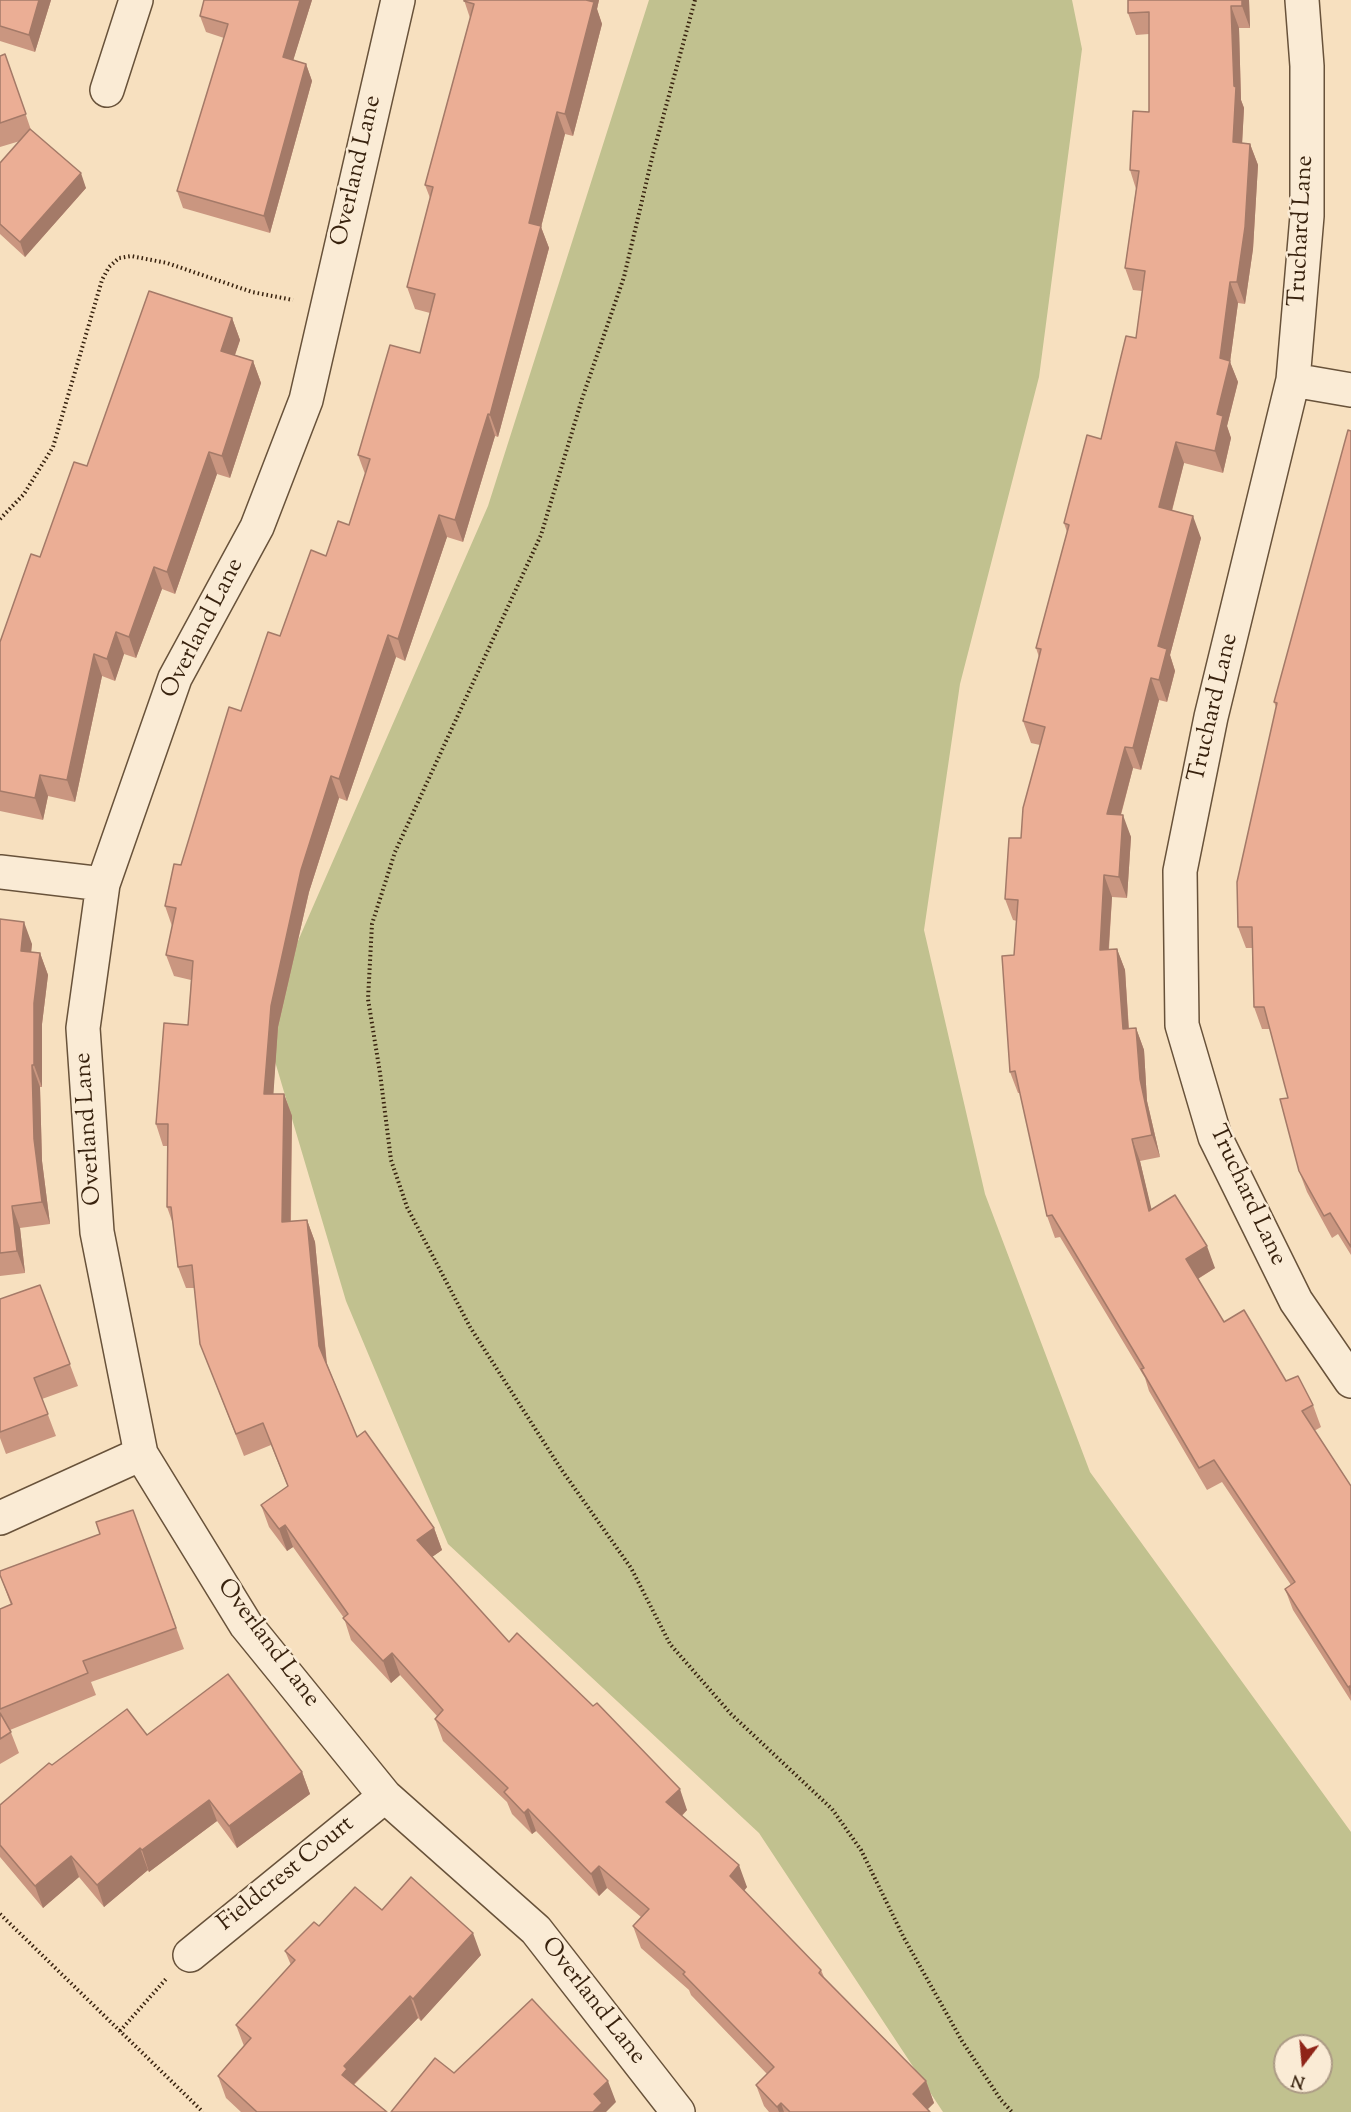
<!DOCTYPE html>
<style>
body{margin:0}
#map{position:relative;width:1351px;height:2112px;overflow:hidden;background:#f7e0bf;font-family:"Sorts Mill Goudy",serif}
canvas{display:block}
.north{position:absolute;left:1273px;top:2034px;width:60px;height:60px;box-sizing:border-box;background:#faebd5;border:2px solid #ac9b85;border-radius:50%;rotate:196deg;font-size:16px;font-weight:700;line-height:24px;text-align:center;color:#38220e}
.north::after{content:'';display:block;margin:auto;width:21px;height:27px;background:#8f2418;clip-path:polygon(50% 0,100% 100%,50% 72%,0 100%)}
</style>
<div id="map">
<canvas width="1351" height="2112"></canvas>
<div class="north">N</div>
</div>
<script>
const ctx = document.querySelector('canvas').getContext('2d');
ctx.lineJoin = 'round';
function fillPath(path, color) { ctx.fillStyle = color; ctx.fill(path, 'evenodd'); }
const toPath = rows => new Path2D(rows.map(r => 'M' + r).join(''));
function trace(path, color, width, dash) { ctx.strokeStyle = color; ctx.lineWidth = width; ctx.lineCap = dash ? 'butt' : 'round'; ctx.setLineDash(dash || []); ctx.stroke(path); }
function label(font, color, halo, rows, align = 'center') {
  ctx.font = font + ' "Sorts Mill Goudy",serif'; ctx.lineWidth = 5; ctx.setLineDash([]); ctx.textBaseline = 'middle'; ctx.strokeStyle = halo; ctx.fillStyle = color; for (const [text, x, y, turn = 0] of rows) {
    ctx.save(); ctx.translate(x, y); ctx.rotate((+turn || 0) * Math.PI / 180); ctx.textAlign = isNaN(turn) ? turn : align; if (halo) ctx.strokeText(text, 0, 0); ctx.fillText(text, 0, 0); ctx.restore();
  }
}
const green = toPath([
 [649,0,1072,0,1082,49,1039,377,960,684,924,930,985,1194,1090,1472,1351,1832,1351,2112,943,2112,759,1833,448,1544,346,1301,263,1021,488,506],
 [1285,2046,1321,2046,1321,2082,1285,2082]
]);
const path = toPath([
 [695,0,653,154,624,277,582,399,541,535,395,852,372,924,368,999,380,1073,391,1160,407,1207,470,1327,561,1469,631,1568,670,1644,731,1714,832,1809,861,1850,904,1938,962,2041,1001,2100,1012,2112],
 [0,519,24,494,53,447,102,280,109,267,119,258,131,256,167,263,252,292,293,300],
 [0,1914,203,2112],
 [120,2031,166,1979]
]);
const minor = toPath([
 [398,0,306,400,257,527,175,678,103,884,83,1028,97,1232,141,1454,246,1625,385,1796,536,1930,678,2112],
 [1302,0,1307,66,1307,216,1293,380,1211,717,1180,871,1182,1025,1215,1137,1296,1301,1351,1381],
 [107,90,136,0],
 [1293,380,1351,390],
 [0,872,103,884],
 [0,1518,141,1454],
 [190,1955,385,1796]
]);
const wall = toPath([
 [0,0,51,0,35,52,0,41],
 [204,0,312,0,293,60,306,64,312,81,270,233,183,208,177,191,224,38,206,32,200,16],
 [464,0,599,0,597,9,602,24,573,136,565,134,541,227,549,248,498,437,495,436,463,542,447,537,405,661,396,657,347,801,339,798,309,892,278,1027,273,1094,284,1094,292,1116,291,1221,307,1220,315,1242,327,1364,357,1437,434,1528,442,1550,432,1557,509,1642,687,1810,682,1816,747,1887,744,1891,821,1970,824,1977,926,2081,934,2103,927,2109,930,2112,769,2112,764,2106,756,2085,767,2074,691,1995,689,1990,641,1948,633,1926,641,1917,607,1888,599,1896,536,1831,532,1834,512,1814,507,1802,443,1741,435,1719,437,1716,400,1675,391,1683,351,1640,344,1618,293,1547,287,1551,269,1527,261,1505,288,1487,271,1445,244,1456,200,1344,195,1288,186,1288,178,1267,173,1224,167,1207,168,1146,163,1146,156,1124,188,1025,191,980,174,976,166,955,172,926,165,906,241,711,280,636,326,556,349,525,365,474,358,455,420,353,430,313,415,309,407,287,430,198,425,185,470,18],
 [1249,0,1250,28,1239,28,1241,100,1244,108,1242,143,1250,144,1258,165,1253,249,1245,304,1238,303,1230,362,1238,382,1227,426,1231,438,1223,473,1184,463,1172,511,1201,538,1170,655,1175,671,1167,702,1159,700,1141,770,1133,768,1121,815,1131,837,1127,898,1112,897,1109,949,1117,949,1125,970,1129,1029,1136,1028,1144,1050,1147,1101,1160,1157,1140,1161,1151,1209,1215,1268,1198,1279,1224,1322,1286,1381,1313,1405,1321,1427,1314,1431,1351,1486,1351,1701,1293,1610,1285,1589,1291,1585,1222,1482,1207,1490,1149,1391,1145,1378,1060,1237,1055,1238,1047,1216,1020,1093,1018,1093,1010,1072,1014,955,1017,921,1013,920,1005,899,1021,838,1040,745,1031,743,1023,721,1039,657,1036,648,1067,532,1064,523,1101,439,1136,338,1142,291,1133,290,1125,268,1136,189,1130,170,1149,112,1149,34,1136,35,1128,13],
 [5,54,31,130,86,188,25,257,0,234,0,163,20,141,0,147,0,56],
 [232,318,240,340,235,355,253,361,261,383,230,478,217,474,175,594,162,589,136,658,124,654,115,681,102,676,75,802,48,796,43,820,0,811,0,642,40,557,87,466],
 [1351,431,1351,1255,1338,1234,1332,1238,1307,1192,1299,1171,1288,1098,1270,1029,1262,1029,1254,1007,1252,948,1246,948,1238,927,1276,707,1274,702],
 [0,919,32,944,31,952,40,953,48,975,42,1024,42,1087,40,1087,42,1161,50,1224,20,1228,25,1273,0,1276],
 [40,1285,78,1386,42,1399,56,1436,6,1454,0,1438,0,1299],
 [133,1510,184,1649,91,1682,96,1695,10,1730,19,1753,0,1764,0,1609,11,1605,0,1575,100,1534],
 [147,1735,302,1772,310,1794,237,1848,217,1821,149,1872,148,1870,104,1907,79,1877,43,1908,0,1857,0,1805,52,1765],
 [382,1910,481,1955,421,2021,418,2018,354,2085,387,2112,241,2112,226,2098,218,2076,244,2046,236,2025,291,1965,285,1951,319,1926]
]);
const shadedWall = toPath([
 [39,0,51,0,35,52,29,35],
 [300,0,312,0,289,74,283,57],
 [585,0,599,0,597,9,602,24,573,136,565,114],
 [1242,0,1249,0,1250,28,1242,6],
 [1231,6,1239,28,1241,100,1244,108,1241,164,1233,142,1234,86],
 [306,64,312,81,270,233,264,216],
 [557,112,565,134,541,227,549,248,498,437,490,415,529,223],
 [1250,144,1258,165,1253,249,1245,304,1237,282],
 [81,173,86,188,25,257,20,242],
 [1230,282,1238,303,1230,362,1238,382,1227,426,1231,438,1223,473,1215,451,1220,358],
 [232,318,240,340,229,372,221,351],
 [253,361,261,383,230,478,222,456],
 [488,414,495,436,463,542,455,520],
 [1176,442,1184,463,1167,529,1159,507],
 [209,452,217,474,175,594,167,572],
 [439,515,447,537,405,661,398,639],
 [1193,516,1201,538,1170,655,1175,671,1167,702,1159,680,1158,646],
 [154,567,162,589,136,658,129,637],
 [116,632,124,654,115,681,107,659],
 [388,635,396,657,347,801,339,779],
 [94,654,102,676,75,802,67,780],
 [1151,678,1159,700,1141,770,1133,748],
 [1125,747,1133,768,1115,836,1107,814],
 [40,775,48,796,43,820,35,798],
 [331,776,339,798,309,892,278,1027,272,1115,264,1094,271,1006,301,870],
 [1123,815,1131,837,1127,898,1119,877],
 [1104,875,1112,897,1107,972,1100,950],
 [24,922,32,944,29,972,21,951],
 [1117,949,1125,970,1130,1051,1123,1029],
 [40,953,48,975,42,1024,42,1087,34,1065,34,1003],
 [1136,1028,1144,1050,1147,1101,1160,1157,1152,1135,1140,1079],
 [32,1065,40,1087,42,1161,50,1224,42,1202,34,1139],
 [284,1094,292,1116,290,1244,282,1222],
 [1132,1139,1140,1161,1157,1232,1149,1211],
 [12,1206,20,1228,25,1273,17,1251],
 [307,1220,315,1242,327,1367,319,1346],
 [1207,1246,1215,1268,1194,1281,1186,1259],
 [285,1525,293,1547,287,1551,279,1529],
 [434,1528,442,1550,425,1562,417,1540],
 [392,1653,400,1675,391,1683,383,1661],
 [1350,1686,1351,1690,1351,1696,1348,1687],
 [302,1772,310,1794,237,1848,229,1826],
 [680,1789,687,1810,674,1823,666,1802],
 [209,1800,217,1821,149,1872,142,1850],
 [528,1809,536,1831,532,1834,524,1813],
 [140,1848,148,1870,104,1907,97,1885],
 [71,1856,79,1877,43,1908,35,1886],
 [739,1865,747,1887,738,1898,730,1876],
 [599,1866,607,1888,599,1896,591,1874],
 [473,1933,481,1955,421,2021,413,1999],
 [410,1996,418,2018,353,2085,342,2075,344,2066],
 [608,2081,616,2102,606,2112,593,2112,594,2094],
 [926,2081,934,2103,925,2112,913,2094],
 [781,2103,784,2112,779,2112,777,2107]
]);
const building = toPath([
 [0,0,39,0,29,35,0,26,0,0],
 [204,0,300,0,283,57,306,64,264,216,177,191,228,24,200,16,204,0],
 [464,0,586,0,594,2,565,114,557,112,529,223,541,226,490,415,488,414,455,520,439,515,398,639,388,635,339,779,331,776,301,870,271,1006,264,1094,284,1094,282,1222,307,1220,319,1346,357,1437,365,1431,434,1528,417,1540,509,1642,517,1633,593,1706,597,1703,680,1789,666,1802,739,1865,730,1876,821,1970,819,1973,926,2081,913,2094,930,2112,790,2112,781,2103,777,2107,756,2085,774,2067,683,1974,685,1972,633,1926,649,1909,599,1866,591,1874,528,1809,524,1813,504,1792,508,1788,435,1719,443,1710,392,1653,383,1661,343,1618,348,1614,285,1525,279,1529,261,1505,288,1486,263,1423,236,1434,200,1344,192,1265,178,1267,171,1207,167,1207,168,1124,156,1124,164,1023,188,1025,193,961,166,955,176,908,165,906,174,864,181,865,229,707,241,711,268,632,280,636,311,550,326,556,338,521,349,525,370,459,358,455,390,345,420,353,435,294,407,287,433,187,425,185,474,4,464,1,464,0],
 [1128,0,1242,0,1242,6,1231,6,1234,86,1236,87,1233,142,1250,144,1245,227,1237,282,1230,282,1220,358,1230,361,1217,414,1223,416,1215,451,1176,442,1159,507,1193,516,1158,646,1167,649,1159,680,1151,678,1133,748,1125,747,1107,814,1123,815,1119,877,1104,875,1100,950,1117,949,1123,1029,1136,1028,1140,1079,1152,1135,1132,1139,1149,1211,1175,1195,1207,1246,1186,1259,1224,1322,1244,1310,1286,1381,1298,1376,1313,1405,1302,1411,1351,1486,1351,1688,1350,1686,1348,1687,1285,1589,1295,1582,1214,1460,1199,1468,1141,1369,1144,1368,1052,1215,1047,1216,1015,1071,1010,1072,1002,956,1014,955,1018,900,1005,899,1009,838,1021,838,1023,808,1045,727,1023,721,1041,649,1036,648,1069,525,1064,523,1087,435,1101,439,1126,336,1136,338,1145,271,1125,268,1139,171,1130,170,1133,111,1149,112,1149,12,1128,13,1128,0],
 [5,54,26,114,0,123,0,56,5,54],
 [30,129,81,173,20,242,0,224,0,163,30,129],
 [149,291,232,318,221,351,253,361,222,456,209,452,167,572,154,567,129,637,116,632,107,659,94,654,67,780,40,775,35,798,0,791,0,642,31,554,40,557,74,462,87,466,149,291],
 [1348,430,1351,431,1351,1247,1330,1213,1324,1216,1299,1171,1280,1099,1288,1098,1264,1007,1254,1007,1252,927,1238,927,1237,882,1277,703,1274,702,1348,430],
 [0,919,24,922,21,951,40,953,34,1003,34,1065,32,1065,34,1139,42,1202,12,1206,17,1251,0,1253,0,919],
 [40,1285,70,1364,34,1378,48,1414,0,1432,0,1299,40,1285],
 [133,1510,176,1628,83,1661,88,1673,0,1709,0,1609,12,1604,0,1575,0,1571,100,1534,96,1522,133,1510],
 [228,1674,302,1772,229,1826,209,1800,142,1850,140,1848,97,1885,71,1856,35,1886,0,1845,0,1805,49,1763,52,1765,127,1709,147,1735,228,1674],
 [0,1713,11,1732,0,1739,0,1713],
 [411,1877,473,1933,413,1999,410,1996,344,2066,347,2069,342,2075,387,2112,257,2112,218,2076,251,2038,236,2025,295,1960,285,1951,314,1922,319,1926,355,1887,382,1910,411,1877],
 [532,1999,608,2081,594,2094,602,2103,593,2112,391,2112,435,2058,454,2073,532,1999]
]);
const streetNames = [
 ["Overland Lane",358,171,-77],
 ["Truchard Lane",1303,231,-87],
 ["Overland Lane",204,629,-63],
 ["Truchard Lane",1215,708,-77],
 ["Overland Lane",90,1129,-94],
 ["Truchard Lane",1246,1196,65],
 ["Overland Lane",267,1644,53],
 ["Fieldcrest Court",287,1875,-39],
 ["Overland Lane",592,2002,52]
];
fillPath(green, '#c1c18f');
trace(minor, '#68523a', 36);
trace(path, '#38220e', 4, [1.5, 3]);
trace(minor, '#faebd5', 33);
fillPath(wall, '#ca9680');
fillPath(shadedWall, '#a47a68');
fillPath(building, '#ebae95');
trace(building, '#a47a68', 1.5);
label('24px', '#38220e', '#faebd5', streetNames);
</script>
